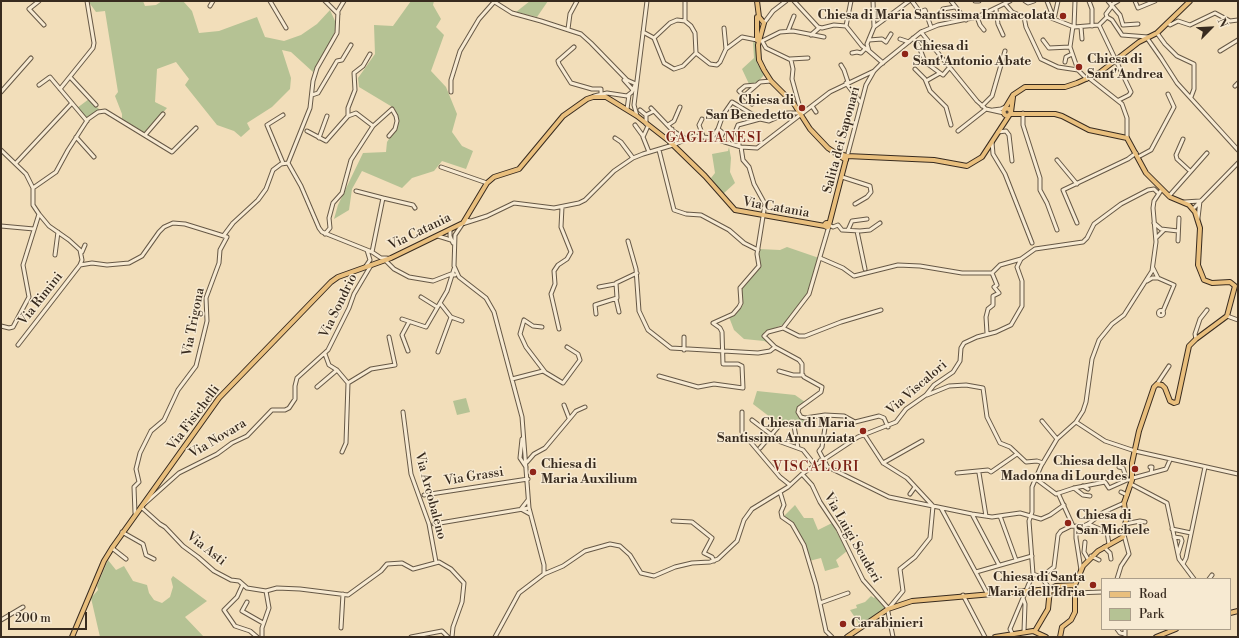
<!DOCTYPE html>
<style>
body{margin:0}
#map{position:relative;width:1239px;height:638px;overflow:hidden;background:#f2deba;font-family:"Libre Bodoni",serif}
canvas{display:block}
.frame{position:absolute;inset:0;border:2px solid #382b1f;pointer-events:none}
.legend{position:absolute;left:1101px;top:578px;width:130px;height:52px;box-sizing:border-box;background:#f7ead2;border:1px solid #ab9e8a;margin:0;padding:5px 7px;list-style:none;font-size:12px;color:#382b1f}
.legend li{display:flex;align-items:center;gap:8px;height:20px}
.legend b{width:20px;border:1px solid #ab9e8a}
.north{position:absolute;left:1191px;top:8px;width:40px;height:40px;-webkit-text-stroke:3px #f7ead2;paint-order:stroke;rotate:66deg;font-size:11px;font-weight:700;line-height:16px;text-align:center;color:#382b1f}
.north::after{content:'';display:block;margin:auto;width:14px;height:18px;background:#382b1f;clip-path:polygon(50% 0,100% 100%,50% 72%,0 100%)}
.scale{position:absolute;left:8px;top:612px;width:79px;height:18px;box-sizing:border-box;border:2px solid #382b1f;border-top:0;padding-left:5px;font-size:12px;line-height:14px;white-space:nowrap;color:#382b1f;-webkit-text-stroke:3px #f7ead2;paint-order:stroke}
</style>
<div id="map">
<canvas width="1239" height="638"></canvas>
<div class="frame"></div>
<ul class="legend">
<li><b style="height:5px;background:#e9bf7d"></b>Road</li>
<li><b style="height:11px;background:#b5c294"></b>Park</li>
</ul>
<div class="north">N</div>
<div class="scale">200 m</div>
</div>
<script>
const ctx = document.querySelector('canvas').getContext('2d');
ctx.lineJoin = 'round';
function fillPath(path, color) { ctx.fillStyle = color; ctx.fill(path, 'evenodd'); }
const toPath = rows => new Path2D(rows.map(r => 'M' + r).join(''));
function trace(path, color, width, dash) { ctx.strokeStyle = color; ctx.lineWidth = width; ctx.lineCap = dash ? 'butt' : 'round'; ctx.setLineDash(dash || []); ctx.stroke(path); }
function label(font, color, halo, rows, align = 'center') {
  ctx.font = font + ' "Libre Bodoni",serif'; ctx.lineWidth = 3; ctx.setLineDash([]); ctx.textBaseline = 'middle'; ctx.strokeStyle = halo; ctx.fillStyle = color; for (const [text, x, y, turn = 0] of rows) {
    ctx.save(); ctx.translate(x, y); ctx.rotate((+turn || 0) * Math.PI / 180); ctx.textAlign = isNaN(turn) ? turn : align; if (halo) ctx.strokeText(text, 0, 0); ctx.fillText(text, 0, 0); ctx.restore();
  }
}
const green = toPath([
 [88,1,143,1,145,6,156,5,162,1,183,1,192,11,199,33,219,31,257,17,265,37,284,41,301,35,317,24,330,10,335,21,335,31,327,50,318,62,313,72,291,52,282,50,291,78,290,89,272,107,247,123,250,129,241,137,234,131,217,125,185,85,189,79,176,62,157,69,155,102,167,108,145,133,122,119,122,114,115,96,118,92,105,11,96,12],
 [411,1,434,1,433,5,441,19,436,27,444,35,431,71,446,87,457,114,452,132,462,146,473,151,466,169,442,161,434,171,412,178,402,188,362,171,352,189,349,210,334,219,338,205,363,153,386,152,387,142,393,133,397,116,394,108,359,87,358,78,375,54,374,25,393,26],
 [530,1,548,1,537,17,516,12],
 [753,41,756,44,757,63,764,75,758,82,749,84,742,69,754,58],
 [89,99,100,110,87,119,77,108],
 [729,147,731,158,730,172,735,183,723,194,711,178,715,173,712,154,728,151],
 [787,247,819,258,810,290,785,324,764,332,764,337,768,343,764,341,744,339,734,330,729,317,743,305,741,290,759,268,758,254,759,249,780,250],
 [757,391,795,395,805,402,801,404,797,412,797,415,803,420,812,418,813,423,810,421,783,427,753,404],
 [466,398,470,412,457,415,453,401],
 [795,505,804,518,813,518,818,530,832,523,847,551,836,560,839,567,825,571,821,558,809,561,793,524,783,517],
 [108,560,116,570,124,566,133,581,147,585,149,593,154,600,162,603,170,597,173,587,171,579,173,576,207,601,185,617,204,637,100,637,91,598,98,590,97,586],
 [871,596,874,598,875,597,885,608,860,625,850,610,857,608,856,605,865,602]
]);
const minor = toPath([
 [39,1,29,9,44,25],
 [270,1,286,28],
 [325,1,338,14],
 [493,1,512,13,541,21,581,34,591,43,627,80,636,84],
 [794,1,818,27,822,28,834,25,846,26,862,46,869,51],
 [873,1,874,27],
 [912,1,920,12,925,10,931,27],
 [951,1,966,20],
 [975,1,979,1],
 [1025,1,1028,3,1034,1],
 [1047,1,1054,19],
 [1089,1,1092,9,1092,26],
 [1108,1,1120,15,1123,25],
 [1135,1,1138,8,1155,1],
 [1006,5,1012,12,1024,17,1046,16,1074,27,1099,25,1107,17],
 [1111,5,1118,1],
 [210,6,213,1],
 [943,9,955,7],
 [996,9,998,24,1003,35],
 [977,17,980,25,984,30],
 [1024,17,1026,27,1041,59,1058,67,1078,70],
 [1107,17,1112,20,1122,35,1148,37],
 [1107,17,1106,14,1112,6],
 [1054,19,1058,1],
 [685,21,685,1],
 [764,23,773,11,786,1],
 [1168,23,1170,25,1178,21,1190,25,1215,13,1230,21,1238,20],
 [1099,25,1131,92,1129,95,1119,100],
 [1123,25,1138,24],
 [846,26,851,1],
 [1073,26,1070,47,1078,70,1087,79],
 [1074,27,1075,1],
 [1081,27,1082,39],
 [724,28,726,49],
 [568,29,570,14,577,1],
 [788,31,794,16],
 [643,32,654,38,664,63,674,69,683,66,696,53,710,64,717,65,720,62,726,49,742,37,762,41],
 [921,32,977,101,986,109,1004,113],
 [1157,33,1165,44,1177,56,1194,64,1194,89,1191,97],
 [811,35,819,28],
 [654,38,670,23,677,20,685,21,691,26,695,33,696,53],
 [913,38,918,44,925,62,940,73],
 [1147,38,1161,58,1177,83,1238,150],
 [900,39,909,42],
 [869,40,882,39,886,42,891,34],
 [1043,40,1049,48,1070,47],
 [762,41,766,48,791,60,793,69,792,79,800,108,798,110],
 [762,41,780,32,793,31,824,37],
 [574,47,558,61,559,64,571,83,592,89,601,89,601,96],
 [1220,51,1238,40],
 [852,53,857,52,861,53,865,49],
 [790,59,808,58],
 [1065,62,1066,57,1072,54],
 [883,63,869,51,867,44,874,27,909,1],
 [841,65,844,70,848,82],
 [915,69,925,79,930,91,946,107,951,125],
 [70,77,96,105],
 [1089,78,1122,104,1127,118,1127,138],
 [624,80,633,90],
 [926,81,940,73,943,75,949,68],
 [846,83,861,103],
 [39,85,50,77,87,121],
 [1235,86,1238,83],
 [60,89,93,48,94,43,87,1],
 [1,92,31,58],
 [451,92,451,80,460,51,479,19,494,2],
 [312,95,318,93,337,61,342,60,351,45],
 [594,96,607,93,627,96,632,92,635,85],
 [744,96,739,91,745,86,756,85],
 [752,104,744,96,760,82,771,81],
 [812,106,816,112],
 [982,106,992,96,1005,51],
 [651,108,673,131,686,139],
 [627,109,629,95],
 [640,110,646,115],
 [993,110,1001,109,1005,107],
 [1023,113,1023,125,1040,178,1040,190,1047,203,1057,230],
 [283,115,267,125,283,163],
 [348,116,348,108,355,90,354,73,363,66,370,54],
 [637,116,634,105,647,1],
 [702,119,699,125,703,136],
 [646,124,646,115,654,111],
 [635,125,643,136],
 [668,125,674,121,680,107],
 [648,126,643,137,649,152],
 [672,129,672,135,674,140,680,142],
 [718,129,723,133,719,140],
 [307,131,326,141,348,116,356,113,373,126],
 [958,131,986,109],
 [998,132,1006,131,1009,135,1012,161],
 [145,135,163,114],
 [76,137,94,157],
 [319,138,327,116],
 [615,138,621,142,633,158],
 [712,138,718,129,723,115,732,102,760,119],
 [1183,139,1176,155,1177,159,1190,171],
 [992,142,993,154,1005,174,1032,243],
 [739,146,739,137,736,130,738,125,760,119,769,121,787,113,799,113],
 [1,150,26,174,33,188],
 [659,150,674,210,686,214,701,215,729,230,744,243,758,250],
 [848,153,866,85,874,71,880,65,921,32,938,25,977,17,1010,1],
 [1138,157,1151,150,1174,107,1168,94],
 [1057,160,1077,184],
 [16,163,72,103],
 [288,163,310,108,313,81,317,68,337,33,338,11,344,1],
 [288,163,301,186,319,228,322,232,372,252,381,258,387,258],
 [441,167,487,183],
 [842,177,870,186,871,192,867,197,855,204],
 [356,191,383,198],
 [1169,196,1207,153],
 [1184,202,1200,201,1198,218],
 [1193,209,1238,163],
 [39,214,49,226,69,240,80,250,82,260,80,265],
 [471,221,465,220,455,235,454,266,459,277,486,298,494,312,522,417,529,508,544,565,544,574],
 [1077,223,1063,190,1128,159,1136,153],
 [1154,223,1161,229,1178,231],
 [462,224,487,216,514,203,554,208,579,203,585,200,614,171,633,158,643,154,673,145,694,136,712,138,741,147,757,148,830,92,874,71],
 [829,225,833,227,838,225,842,230,860,231,870,230,880,223],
 [1,226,34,229],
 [829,226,809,294,783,328,768,332,764,336,775,347,799,360,802,364,802,374,804,377,822,387,821,392,799,408,798,412,801,417,805,418,825,415,844,416,855,422,879,416,884,418,888,427],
 [450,230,450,236,453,243],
 [848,230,852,221,867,219],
 [857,231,865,269],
 [325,234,330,228,329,218,333,203,342,193,351,160,373,126,392,109,396,116,397,121,395,129,389,136],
 [224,235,233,223,258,200,266,189,273,170,281,164,288,163],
 [438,236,451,240],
 [1156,238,1164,230],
 [628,241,636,269,639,311,648,330,671,348,758,353,770,351,775,347],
 [1178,241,1179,218],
 [82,252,85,245],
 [372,252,383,198,413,205,415,208],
 [55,255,58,232],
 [820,258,843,268,854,276,898,265,920,266,962,273,992,273,1000,265,1021,259,1035,249,1083,242,1087,238,1094,224,1121,204,1148,190,1154,189,1157,192],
 [385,260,394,269,409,277,433,281,451,274,455,275],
 [366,266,370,260,367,250],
 [1153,268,1158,278],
 [1147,281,1152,278,1158,278,1174,285,1163,311],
 [599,287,615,284],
 [421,297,437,307],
 [616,299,619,312],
 [440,303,451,317,462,321],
 '1158.5 313a2.5 2.5 0 1 1 5 0a2.5 2.5 0 1 1-5 0Z',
 [596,314,595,305,617,298,616,283,637,273],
 [1227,316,1238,320],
 [402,319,426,327,447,291,454,269],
 [1,326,9,328,13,327,29,297,23,265,39,214,33,205,33,188,56,172,68,150,88,119,98,112,105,111,172,152,196,128],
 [542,327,533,326,524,320,520,334,526,347,545,372],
 [783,328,799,336,805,336,841,322,881,310],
 [559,329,551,294,555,284,554,271,558,265,567,259,571,252,561,227,562,207],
 [987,333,986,317,988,309,993,305,993,296,999,293,994,287,997,285,992,273],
 [1196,339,1195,334,1200,319,1207,310],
 [18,345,80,265,92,263,107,265,129,263,142,256,159,232,164,227,173,223,185,224,227,237,220,250,219,263,206,298,207,321,196,366,178,390,164,420,151,431,140,453,136,469,139,482,134,487,135,513],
 [684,350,684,337],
 [408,351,402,335,409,322],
 [438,352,451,317],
 [325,354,329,365,337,370,348,383,346,443,342,452],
 [779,371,793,375,803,375],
 [659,376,698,387,714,384,743,388,742,366,738,364,723,364,722,332,720,328,713,323,733,314,739,307,741,303,740,288,759,266,757,254,765,204,754,184,749,167,743,160,741,147],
 [512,379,543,371,563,383,580,360,578,354,567,347],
 [348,383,371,369,395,365,389,337],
 [1157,384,1169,366],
 [317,387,337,370],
 [927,395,949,386,966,385,983,388,987,417,1000,443,1010,447,1026,462,1037,461,1043,463],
 [564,405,569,418],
 [403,412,411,474,429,524,436,562],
 [742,412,742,432,780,477,790,485],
 [752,420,781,442,803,450,815,465],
 [826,421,822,447,819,451,827,466],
 [1042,421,1057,439],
 [1076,422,1105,441,1135,451,1238,474],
 [794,426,798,448],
 [864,434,883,463,907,478,933,506,930,538,915,557,900,569,903,591,889,608],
 [522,439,520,458,526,467],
 [760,448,778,427],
 [820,461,828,467,889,497,972,514,992,517,1020,513,1041,519,1050,515,1064,505],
 [527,462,534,454,545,448,576,411,585,407],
 [883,463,922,441],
 [1119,467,1123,468,1127,480],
 [1150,467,1152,467,1151,473],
 [957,473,988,470,991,472,1017,454],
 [979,473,986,516],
 [802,474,812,485,820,502,838,529,863,580,887,607,893,637],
 [1133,478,1166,469,1170,460],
 [1036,479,1056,494,1074,488,1105,482,1109,488,1127,480,1132,480],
 [1131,484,1167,503,1179,559,1194,579],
 [1083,486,1088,489],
 [1074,488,1083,495,1090,496],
 [780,492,784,505,781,512,782,517,792,524,804,545,816,585,826,631,832,637],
 [1121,492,1127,495],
 [1058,493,1073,526],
 [910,494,915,487],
 [424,495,528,479],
 [528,500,521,509,530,514],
 [941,508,987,593],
 [972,514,999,565],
 [1000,516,1016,560],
 [673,521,692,522,712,538,704,553,712,557,714,561],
 [434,524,529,508],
 [1088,524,1107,532,1109,544],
 [1125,524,1140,521,1145,522],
 [1076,526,1076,538,1081,570],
 [1172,529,1191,533],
 [122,532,143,544,146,555,154,559],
 [1174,537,1181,538,1182,541,1178,554],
 [1085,542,1084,552,1088,559],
 [1104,547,1110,553,1111,559],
 [112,548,126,559],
 [1091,556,1099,560],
 [1183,564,1186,558,1205,467],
 [976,572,1032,556],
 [1033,574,1029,521,1032,512,1032,487,1041,466,1057,439,1076,422,1083,411,1086,402,1092,359,1099,340,1112,324,1124,315,1152,271,1156,242,1153,208,1154,201,1162,189],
 [1033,574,1041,577,1050,589],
 [1041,577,1054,567,1058,535,1061,531,1071,526,1081,527,1088,524,1104,512,1124,503],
 [1117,579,1121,566,1129,554,1124,535],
 [1209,579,1212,575],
 [242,586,237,597,224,610,235,626,250,631,257,637],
 [266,591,247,588,239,581,231,580,214,571,198,557,183,546,165,527,160,524,141,507,179,473,217,454,232,443,247,436,272,410,285,410,289,408,295,399,295,386,297,378,328,350,349,308,354,294,370,267],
 [266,591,277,588,300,589,348,595,381,571,387,564,402,563,413,569,439,562,451,569,464,583,462,602,453,627,452,637],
 [1075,593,1102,592],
 [963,595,985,637],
 [1023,598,1025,604,1024,631],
 [247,602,242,611,263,623],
 [820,603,848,593],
 [1,620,23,607],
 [341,628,343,594],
 [1117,629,1120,633,1125,634],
 [1012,633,1010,629,1033,574],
 [262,637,262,628,269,608,266,591],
 [411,637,442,631,448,637],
 [495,637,519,593,544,574,563,566,585,551,610,544,620,546,630,555,641,573,654,576,675,567,692,563,710,562,718,559,737,541,744,520,752,509,788,487,802,474,858,437,896,422,906,409,926,395,934,385,953,372,960,361,961,348,964,343,977,337,996,332,1011,325,1022,306,1022,281,1017,267,1021,259],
 [1125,637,1125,629]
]);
const major = toPath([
 [757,1,759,17,764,23,758,45,759,60,764,70,771,81,794,104,810,129,828,148,846,160],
 [757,17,757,40],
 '1003.5 112a3.5 3.5 0 1 1 7 0a3.5 3.5 0 1 1-7 0Z',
 [1004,110,1013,95,1025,87,1065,87,1077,83,1099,73,1139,42,1157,33,1190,1],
 [1011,112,1013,97],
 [1010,114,1055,114,1062,116,1089,130,1127,138,1146,173,1170,197,1189,205,1195,212,1200,228,1198,265,1204,280,1212,283,1230,282,1235,286,1227,316,1196,339,1189,346,1177,402,1174,403,1170,401,1165,388,1162,385,1157,384,1154,387,1139,431,1132,463,1132,480,1124,503,1126,520,1123,537,1098,551,1083,566,1075,585,1075,612,1071,620,1062,627,1060,637],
 [835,153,847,156,934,160,967,166,982,157,1010,114],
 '825 225a2 2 0 1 1 4 0a2 2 0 1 1-4 0Z',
 [829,225,846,159],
 [1050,589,1056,591,1075,593],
 [1230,613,1238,611],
 [1035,631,1048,609,1050,589],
 [72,637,104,561,112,548,219,398,331,282,338,277,391,258,463,223,487,183,494,177,519,169,563,116,587,99,593,97,606,97,637,116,669,141,705,176,735,210,825,226],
 [847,637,888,609,912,601,1050,589,1056,586,1075,585],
 [995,637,1033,631,1046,637],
 [1156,637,1176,629]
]);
const markers = [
 [1063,16,4,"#8f2418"],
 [905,54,4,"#8f2418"],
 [1079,67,4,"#8f2418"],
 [802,108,4,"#8f2418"],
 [863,431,4,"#8f2418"],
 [1135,469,4,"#8f2418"],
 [533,472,4,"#8f2418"],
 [1068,523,4,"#8f2418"],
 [1093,585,4,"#8f2418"],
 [843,624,4,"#8f2418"]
];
const poiNames = [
 ["Chiesa di Maria Santissima Immacolata",1055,16],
 ["Chiesa di",913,47,"left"],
 ["Sant'Antonio Abate",913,62,"left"],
 ["Chiesa di",1087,60,"left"],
 ["Sant'Andrea",1087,75,"left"],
 ["Chiesa di",794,101],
 ["San Benedetto",794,116],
 ["Chiesa di Maria",855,424],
 ["Santissima Annunziata",855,439],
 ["Chiesa della",1127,462],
 ["Madonna di Lourdes",1127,477],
 ["Chiesa di",541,465,"left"],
 ["Maria Auxilium",541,480,"left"],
 ["Chiesa di",1076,516,"left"],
 ["San Michele",1076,531,"left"],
 ["Chiesa di Santa",1085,578],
 ["Maria dell'Idria",1085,593],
 ["Carabinieri",851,624,"left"]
];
const streetNames = [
 ["Salita dei Saponari",842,140,-75],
 ["Via Catania",776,208,10],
 ["Via Catania",420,232,-26],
 ["Via Rimini",41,299,-52],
 ["Via Sondrio",339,306,-64],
 ["Via Trigona",194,322,-79],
 ["Via Viscalori",917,388,-41],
 ["Via Fisichelli",194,418,-53],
 ["Via Novara",218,439,-31],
 ["Via Grassi",474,477,-9],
 ["Via Arcobaleno",430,496,75],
 ["Via Luigi Scuderi",852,538,60],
 ["Via Asti",206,549,38]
];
const neighbourhoodNames = [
 ["GAGLIANESI",714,139],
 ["VISCALORI",816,468]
];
fillPath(green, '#b5c294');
trace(minor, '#665846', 5);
trace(major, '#382b1f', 6);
trace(minor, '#f7ead2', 3);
trace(major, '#e9bf7d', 4);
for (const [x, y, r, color] of markers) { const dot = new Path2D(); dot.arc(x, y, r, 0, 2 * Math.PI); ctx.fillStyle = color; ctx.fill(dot); trace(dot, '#f7ead2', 1.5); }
label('bold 13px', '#382b1f', '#f7ead2', poiNames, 'right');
label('13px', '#382b1f', '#f7ead2', streetNames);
ctx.letterSpacing = '1px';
label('14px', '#7a1f14', '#f7ead2', neighbourhoodNames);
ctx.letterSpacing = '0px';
</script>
